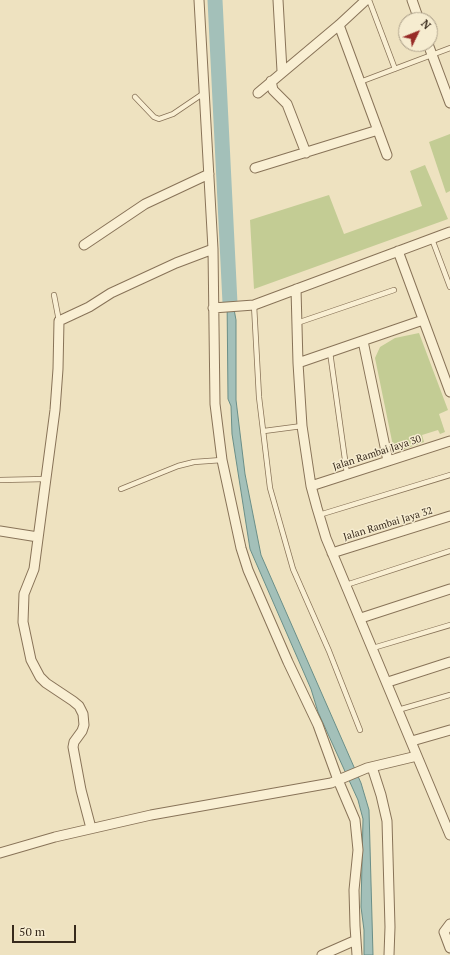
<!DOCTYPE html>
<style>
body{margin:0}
#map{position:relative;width:450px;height:955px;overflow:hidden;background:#eee2c0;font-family:"PT Serif",serif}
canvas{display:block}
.north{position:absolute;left:398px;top:12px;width:40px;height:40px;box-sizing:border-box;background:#f6ecd0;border:1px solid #aa9e88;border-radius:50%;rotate:47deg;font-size:11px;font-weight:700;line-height:16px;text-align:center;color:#372a1c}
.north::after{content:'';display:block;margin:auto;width:14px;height:18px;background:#972b27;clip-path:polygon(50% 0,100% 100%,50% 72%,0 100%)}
.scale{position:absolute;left:12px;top:925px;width:64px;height:18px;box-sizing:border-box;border:2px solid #372a1c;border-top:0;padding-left:5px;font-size:12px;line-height:14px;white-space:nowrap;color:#372a1c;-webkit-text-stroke:3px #f6ecd0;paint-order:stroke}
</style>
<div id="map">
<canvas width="450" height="955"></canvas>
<div class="north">N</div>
<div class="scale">50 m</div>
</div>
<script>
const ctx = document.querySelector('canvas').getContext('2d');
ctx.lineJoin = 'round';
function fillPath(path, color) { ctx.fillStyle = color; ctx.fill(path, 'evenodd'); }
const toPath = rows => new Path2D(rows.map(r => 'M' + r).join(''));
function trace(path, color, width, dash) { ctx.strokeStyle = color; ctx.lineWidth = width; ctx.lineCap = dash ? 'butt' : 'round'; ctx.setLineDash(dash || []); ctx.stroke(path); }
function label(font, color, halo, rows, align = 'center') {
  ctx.font = font + ' "PT Serif",serif'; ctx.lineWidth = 3; ctx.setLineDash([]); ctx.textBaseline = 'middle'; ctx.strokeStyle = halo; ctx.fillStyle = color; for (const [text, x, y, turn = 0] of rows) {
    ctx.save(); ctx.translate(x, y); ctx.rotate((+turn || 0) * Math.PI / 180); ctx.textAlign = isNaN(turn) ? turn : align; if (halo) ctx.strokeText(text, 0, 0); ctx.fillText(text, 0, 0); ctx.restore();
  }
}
const green = toPath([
 [450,134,450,191,446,193,429,142],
 [425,165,448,219,254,289,250,220,329,195,344,234,422,206,410,171],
 [419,333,448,410,439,414,445,432,440,434,438,430,422,435,424,442,402,450,393,446,375,358,380,347,395,338]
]);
const water = toPath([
 [227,293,231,293,236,320,236,400,245,474,261,555,361,783,369,810,373,955,364,955,364,930,361,907,363,819,358,800,318,712,311,689,250,549,232,434,231,406,228,399,227,293]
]);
const river = toPath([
 [215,0,230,303]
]);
const service = toPath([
 [369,0,395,69],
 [360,82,450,48],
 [135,97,154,117,159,119,173,114,204,93],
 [432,239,450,287],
 [54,295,59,321],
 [254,305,259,397,270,488,293,569,329,651,360,730],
 [297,323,394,290],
 [330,352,347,474],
 [264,431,302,426],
 [0,480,46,479],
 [121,489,178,466,194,462,222,460],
 [319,515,450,475],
 [346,585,450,551],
 [373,648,450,625],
 [398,710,450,695]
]);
const minor = toPath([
 [199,0,213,249,215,404,222,460,241,548,248,570,288,662,318,725,338,780,355,820,358,850,354,890,355,926,357,955],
 [278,0,282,71],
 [412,0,419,20],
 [339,25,387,155],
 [428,44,450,103],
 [271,81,273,90,287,104,306,153],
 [258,93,339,25,366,0],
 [255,168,378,130],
 [84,245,145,204,209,174],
 [398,251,450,392],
 [296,289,298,363,302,426,311,486,317,508,326,538,450,835],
 [213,308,254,305,450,232],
 [363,341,388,461],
 [298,363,423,320],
 [311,486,450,441],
 [0,531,38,537],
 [332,553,450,516],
 [361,618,450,589],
 [388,682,450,662],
 [412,741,450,730],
 [372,767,381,795,387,821,390,927,389,955],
 [91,828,81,790,73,747,74,742,82,731,84,725,83,714,79,706,73,701,46,683,40,677,31,660,23,622,24,594,34,569,55,410,58,369,59,321,89,307,111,293,176,263,213,249],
 [0,853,55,837,151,815,331,783,367,768,417,756],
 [450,924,444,932,450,948],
 [322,955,356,940]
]);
const streetNames = [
 ["Jalan Rambai Jaya 30",377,453,-18],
 ["Jalan Rambai Jaya 32",388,524,-17]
];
fillPath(green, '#c3cc94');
fillPath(water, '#a3c0b9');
trace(water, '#6a8e87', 1);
trace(river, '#a3c0b9', 15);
trace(service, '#887358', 6);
trace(minor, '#887358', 11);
trace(service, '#f9efd3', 4.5);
trace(minor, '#f9efd3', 9);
label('10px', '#372a1c', '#f6ecd0', streetNames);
</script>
